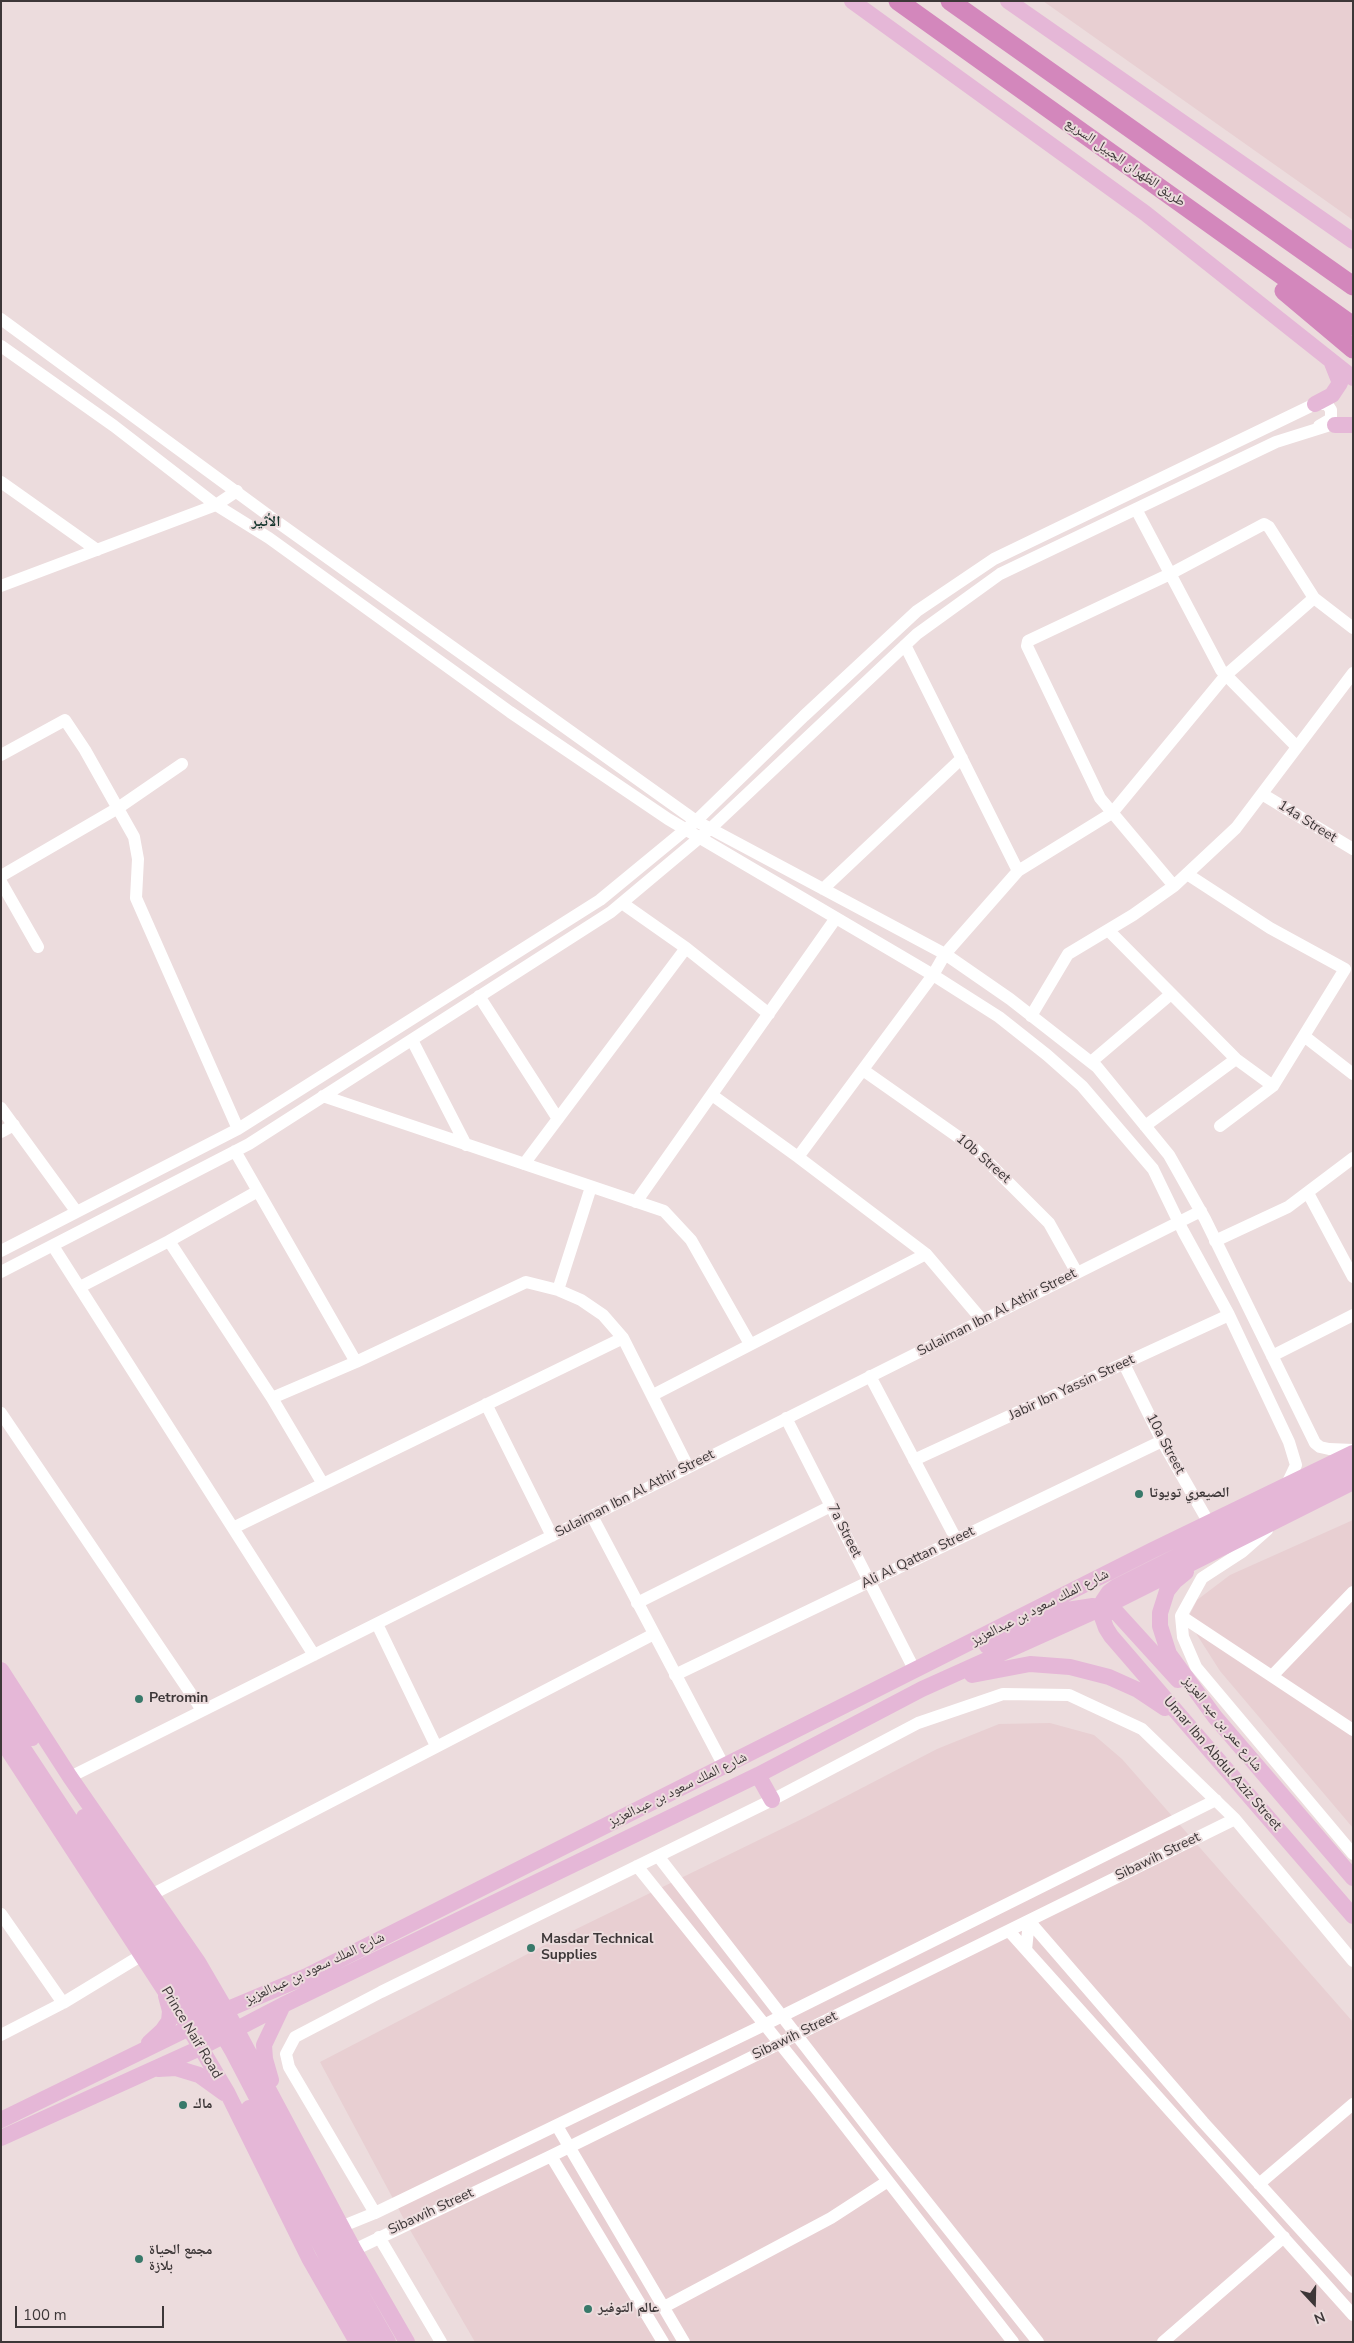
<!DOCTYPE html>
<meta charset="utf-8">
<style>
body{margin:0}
#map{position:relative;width:1354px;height:2343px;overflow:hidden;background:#ecdcdd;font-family:"Nunito Sans",sans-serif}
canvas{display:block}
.frame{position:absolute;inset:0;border:2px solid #3d3738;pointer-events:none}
.north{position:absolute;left:1289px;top:2278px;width:50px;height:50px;-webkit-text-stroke:4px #ecdcdd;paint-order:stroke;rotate:159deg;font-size:14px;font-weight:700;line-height:20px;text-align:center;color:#3d3738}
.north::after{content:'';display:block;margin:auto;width:18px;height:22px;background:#3d3738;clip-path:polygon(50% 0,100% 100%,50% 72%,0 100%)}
.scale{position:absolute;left:15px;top:2306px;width:149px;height:22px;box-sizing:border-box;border:2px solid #3d3738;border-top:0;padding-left:6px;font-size:15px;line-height:18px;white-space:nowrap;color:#3d3738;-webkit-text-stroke:4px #ecdcdd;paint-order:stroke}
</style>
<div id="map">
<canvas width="1354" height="2343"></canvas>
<div class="frame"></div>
<div class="north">N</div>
<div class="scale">100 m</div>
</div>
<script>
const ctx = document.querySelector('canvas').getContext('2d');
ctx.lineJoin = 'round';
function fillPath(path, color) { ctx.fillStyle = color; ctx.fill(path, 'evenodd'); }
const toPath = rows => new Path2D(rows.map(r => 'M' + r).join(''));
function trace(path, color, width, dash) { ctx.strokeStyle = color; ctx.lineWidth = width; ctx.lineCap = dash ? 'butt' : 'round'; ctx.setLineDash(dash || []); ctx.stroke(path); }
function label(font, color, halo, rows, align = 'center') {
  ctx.font = font + ' "Nunito Sans","Noto Naskh Arabic",sans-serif'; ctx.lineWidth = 4; ctx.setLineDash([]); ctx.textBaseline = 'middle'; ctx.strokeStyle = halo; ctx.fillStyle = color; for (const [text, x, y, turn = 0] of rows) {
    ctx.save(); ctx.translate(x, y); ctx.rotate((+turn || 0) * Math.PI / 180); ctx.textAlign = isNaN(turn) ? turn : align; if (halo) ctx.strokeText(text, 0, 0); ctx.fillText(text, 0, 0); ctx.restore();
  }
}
const built = toPath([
 [1043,1,1353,1,1353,220],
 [1353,1520,1353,1828,1220,1671,1192,1627,1190,1614,1197,1600,1230,1575],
 [1050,1723,1094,1735,1122,1759,1353,2022,1353,2342,475,2342,406,2223,320,2062,564,1935,806,1817,937,1749,999,1724]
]);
const minor = toPath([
 [1,319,276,521,696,821,945,954,1010,999,1097,1067,1169,1155,1205,1219,1315,1443,1320,1447,1329,1449,1353,1450],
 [1,346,114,426,216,505,269,538,510,712,668,819,933,975,999,1017,1047,1055,1082,1086,1153,1169,1183,1231,1229,1315,1289,1442,1296,1465,1287,1484],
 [1,482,97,550],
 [1136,509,1221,670,1297,747],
 [1,586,216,505,237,491],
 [905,645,1018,871],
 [1,755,65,720,85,750,134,837,138,859,136,898,238,1129],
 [1262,794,1353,849],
 [1187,874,1270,928,1345,969,1273,1086,1220,1126],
 [1,876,118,808,182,764],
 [1,882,38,947],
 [1174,886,1100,798,1027,646,1028,641,1170,574,1264,524,1269,527,1314,598,1353,628],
 [823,889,962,758],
 [622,903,686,948,769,1014],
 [1108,930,1236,1059,1273,1086],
 [479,996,558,1119],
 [1031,1016,1068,954,1133,915,1174,886,1236,828,1353,673],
 [1304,1036,1353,1074],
 [412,1040,466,1145],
 [1091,1062,1171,994],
 [863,1070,974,1148,1049,1223,1077,1273],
 [712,1095,798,1157,926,1254,982,1320],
 [323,1096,664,1211,691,1240,750,1344],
 [1,1108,76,1211],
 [1145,1126,1236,1059],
 [1,1132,14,1125],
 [235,1151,356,1362],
 [798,1157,933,975,945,954,1018,871,1112,813,1226,675,1314,598],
 [524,1164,686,948],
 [1308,1193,1353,1277],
 [636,1202,836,918],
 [169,1241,272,1398,323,1484],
 [1215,1241,1288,1207,1353,1158],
 [53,1246,314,1655],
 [1,1251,238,1129,600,900,696,821,804,716,917,611,994,559,1315,404,1327,404,1331,410,1331,419,1319,426],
 [1,1272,249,1144,611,912,710,829,917,634,1000,574,1276,442,1327,426],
 [80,1287,169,1241,258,1191],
 [558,1290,591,1187],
 [1272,1356,1353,1315],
 [1124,1364,1162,1441,1209,1523],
 [870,1376,956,1539],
 [653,1395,926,1254],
 [272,1398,356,1362,526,1282,558,1290,581,1300,603,1315,623,1338,688,1467],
 [486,1404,552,1536],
 [1,1413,202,1710],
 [786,1418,915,1671],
 [914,1460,1229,1315],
 [592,1516,725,1768],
 [233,1528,623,1338],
 [1267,1530,1242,1552,1202,1578,1181,1616,1183,1637,1196,1667,1353,1854],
 [637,1603,831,1506],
 [1181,1616,1353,1730],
 [377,1624,436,1746],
 [675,1675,1162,1441],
 [1272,1676,1353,1592],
 [70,1777,1201,1211],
 [658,1856,884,2148,1038,2342],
 [637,1866,818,2091,1013,2342],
 [151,1895,654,1634],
 [1,1914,63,2003],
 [1029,1921,1203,2122,1353,2287],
 [1009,1931,1353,2315],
 [1026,1950,1029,1921],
 [1,2035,63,2003,142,1955],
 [557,2126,684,2342],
 [551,2156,663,2342],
 [1259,2184,1353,2104],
 [375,2213,289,2067,286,2054,295,2037,381,1992,772,1800,918,1723,1003,1694,1069,1695,1142,1729,1235,1819,1353,1961],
 [343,2226,375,2213,764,2025,1216,1800],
 [379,2237,441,2342],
 [354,2250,551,2156,1235,1819],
 [664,2307,831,2218,888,2181],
 [1163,2342,1284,2237]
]);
const major = toPath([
 [852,1,1145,213,1353,378],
 [1008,1,1353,241],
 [1315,404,1332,395,1340,383,1332,363],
 [1335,425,1353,425],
 [1353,1468,1116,1587,1109,1592,1103,1601,1101,1614,1106,1628,1111,1636,1353,1916],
 [1186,1572,1175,1581,1167,1591,1160,1613,1160,1626,1169,1654,1215,1717,1353,1878],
 [987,1646,1067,1610,1093,1606,1117,1613,1178,1680],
 [1,1670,70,1777,198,1962,226,2010,354,2250,407,2342],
 [972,1675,1030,1664,1070,1667,1109,1677,1138,1690,1165,1708],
 [1,1692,32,1738],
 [1,1715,178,1983,208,2031],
 [1,1739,189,2028,227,2092,309,2258,357,2342],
 [758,1775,772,1800],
 [84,1817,189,1976,233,2052,341,2259,388,2342],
 [149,2043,162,2031,169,2021,170,2011,166,1996],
 [158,2069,176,2068,199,2075,224,2093],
 [271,2080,265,2059,264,2045,283,2005],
 [249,2108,331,2265,375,2342],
 [1,2120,226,2010,307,1976,1153,1550,1353,1453],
 [1,2138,200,2048,283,2005,758,1775,922,1689,1102,1608,1353,1482]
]);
const highway = toPath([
 [898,1,1353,326],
 [950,1,1353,286],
 [1284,291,1353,349]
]);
const markers = [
 [1139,1494,5,"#38796a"],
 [139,1699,5,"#38796a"],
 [531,1948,5,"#38796a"],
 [183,2105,5,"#38796a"],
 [139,2259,5,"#38796a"],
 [588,2309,5,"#38796a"]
];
const streetNames = [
 ["طريق الظهران الجبيل السريع",1125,163,35],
 ["14a Street",1307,822,32],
 ["10b Street",983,1159,41],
 ["Sulaiman Ibn Al Athir Street",997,1313,-27],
 ["Jabir Ibn Yassin Street",1072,1388,-25],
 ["10a Street",1165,1444,62],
 ["Sulaiman Ibn Al Athir Street",635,1494,-27],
 ["7a Street",844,1531,63],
 ["Ali Al Qattan Street",918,1558,-26],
 ["شارع الملك سعود بن عبدالعزيز",1040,1608,-27],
 ["شارع عمر بن عبد العزيز",1222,1724,51],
 ["Umar Ibn Abdul Aziz Street",1222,1764,49],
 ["شارع الملك سعود بن عبدالعزيز",678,1790,-26],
 ["Sibawih Street",1158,1857,-26],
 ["شارع الملك سعود بن عبدالعزيز",315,1969,-25],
 ["Prince Naif Road",191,2033,59],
 ["Sibawih Street",795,2036,-26],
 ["Sibawih Street",431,2212,-25]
];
const poiNames = [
 ["الصيعري تويوتا",1149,1494],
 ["Petromin",149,1699],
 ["Masdar Technical",541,1940],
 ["Supplies",541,1956],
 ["ماك",193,2105],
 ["مجمع الحياة",149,2251],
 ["بلازة",149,2267],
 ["عالم التوفير",598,2309]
];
const neighbourhoodNames = [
 ["الأثير",266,522]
];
fillPath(built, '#e8cfd2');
trace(minor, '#fff', 12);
trace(major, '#e5b7d7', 16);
trace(highway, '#d387bc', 19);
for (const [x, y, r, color] of markers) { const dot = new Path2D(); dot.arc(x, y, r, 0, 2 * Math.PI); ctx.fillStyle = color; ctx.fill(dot); trace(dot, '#ecdcdd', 2); }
label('14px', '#3d3738', '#ecdcdd', streetNames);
label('bold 14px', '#3d3738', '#ecdcdd', poiNames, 'left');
label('bold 15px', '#14342c', '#ecdcdd', neighbourhoodNames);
</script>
